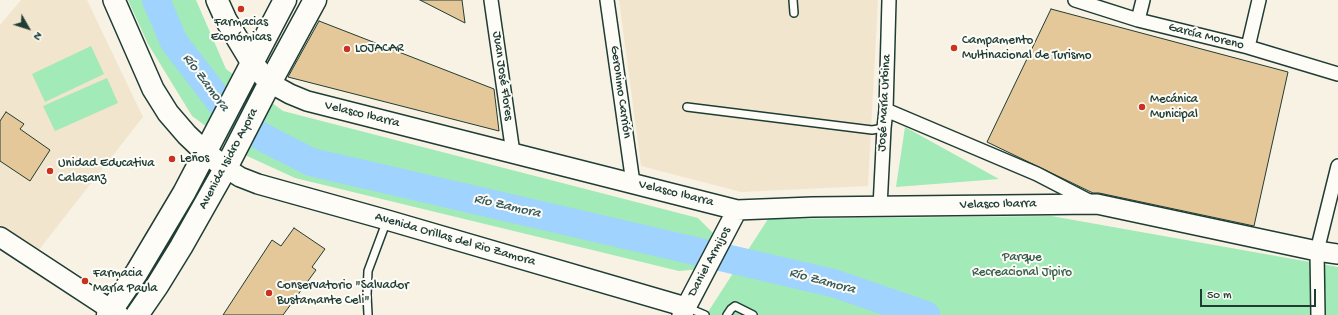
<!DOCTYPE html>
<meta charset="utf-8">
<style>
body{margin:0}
#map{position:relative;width:1338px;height:315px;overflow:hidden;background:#f8f2e4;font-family:"Gochi Hand",sans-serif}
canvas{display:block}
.north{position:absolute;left:8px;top:8px;width:40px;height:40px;-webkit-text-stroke:3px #fdfcf7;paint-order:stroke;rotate:129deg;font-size:11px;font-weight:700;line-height:16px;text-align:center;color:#1f3d34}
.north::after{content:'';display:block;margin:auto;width:14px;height:18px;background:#1f3d34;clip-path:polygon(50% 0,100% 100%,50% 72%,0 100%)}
.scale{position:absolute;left:1200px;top:289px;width:116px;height:18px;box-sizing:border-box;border:2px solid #1f3d34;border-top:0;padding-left:5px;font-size:12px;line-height:14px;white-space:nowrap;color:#1f3d34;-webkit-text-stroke:3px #fdfcf7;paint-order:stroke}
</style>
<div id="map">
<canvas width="1338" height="315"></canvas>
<div class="north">N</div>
<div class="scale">50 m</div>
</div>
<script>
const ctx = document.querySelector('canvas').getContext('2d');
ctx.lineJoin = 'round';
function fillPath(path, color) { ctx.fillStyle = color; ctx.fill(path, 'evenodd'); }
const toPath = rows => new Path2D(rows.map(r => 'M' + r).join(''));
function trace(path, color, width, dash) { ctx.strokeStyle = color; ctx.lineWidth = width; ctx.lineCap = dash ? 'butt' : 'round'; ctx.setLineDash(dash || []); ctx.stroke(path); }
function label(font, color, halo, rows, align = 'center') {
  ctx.font = font + ' "Gochi Hand",sans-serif'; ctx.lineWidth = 4; ctx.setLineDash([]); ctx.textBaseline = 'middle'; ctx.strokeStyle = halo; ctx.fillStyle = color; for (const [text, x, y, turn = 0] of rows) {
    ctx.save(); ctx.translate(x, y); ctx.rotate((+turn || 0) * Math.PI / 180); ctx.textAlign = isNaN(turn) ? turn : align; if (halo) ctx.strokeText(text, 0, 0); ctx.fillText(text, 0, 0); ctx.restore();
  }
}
const built = toPath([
 [21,0,87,0,143,117,38,251,0,225,0,25],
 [619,0,878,0,868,186,741,192,641,166]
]);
const green = toPath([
 [128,0,196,0,226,69,283,111,698,218,713,233,701,269,679,271,295,178,245,155,192,116,148,44],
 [91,46,104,74,45,102,32,74],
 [107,78,118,103,55,131,43,106],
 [905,127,999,179,896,187],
 [1051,216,1338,267,1338,315,706,315,768,219]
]);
const river = toPath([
 [156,0,174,42,233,119,266,139,311,162,833,283,926,315]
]);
const building = toPath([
 [420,0,462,0,465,23,420,0],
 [1051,9,1288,72,1254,226,1099,193,1093,193,987,142,1051,9],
 [319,21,494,89,499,131,288,77,319,21],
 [6,112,24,124,20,129,50,150,30,181,0,161,0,121,6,112],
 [294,228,325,249,312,267,316,270,283,315,223,315,272,240,281,246,294,228]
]);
const lane = toPath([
 [793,0,794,13],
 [687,107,872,130,884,128],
 [686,307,705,315],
 [368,314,367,295,368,271,387,220],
 [727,315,731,309,735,306,753,315]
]);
const street = toPath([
 [491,0,513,153],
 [607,0,633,183],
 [1075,0,1138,20,1248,47,1338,74],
 [1138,20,1143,0],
 [1248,47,1259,0],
 [886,110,1037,174,1093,203],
 [880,207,884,128,886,110,889,0],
 [1318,315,1317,251,1338,166]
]);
const secondary = toPath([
 [270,83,290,94,307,101,737,210,812,207,1097,204,1317,251,1338,254],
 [226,168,240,177,258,184,387,220,686,307],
 [0,237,119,315],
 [682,315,737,210]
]);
const primary = toPath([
 [114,0,153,89,168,113,187,135,206,153,226,168],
 [217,0,226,20,252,63,270,83]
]);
const highway = toPath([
 [108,315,137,272,184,193,285,0],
 [137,315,157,286,181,247,229,162,265,92,315,0]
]);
const markers = [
 [241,9,4,"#c8321e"],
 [954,48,4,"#c8321e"],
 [347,49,4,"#c8321e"],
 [1142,107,4,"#c8321e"],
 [172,159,4,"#c8321e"],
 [50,171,4,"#c8321e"],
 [85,281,4,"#c8321e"],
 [269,293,4,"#c8321e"]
];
const poiNames = [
 ["Farmacias",241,23,"center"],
 ["Económicas",241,38,"center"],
 ["Campamento",962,41],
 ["Multinacional de Turismo",962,56],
 ["LOJACAR",355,49],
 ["Mecánica",1150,100],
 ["Municipal",1150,115],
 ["Leños",180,159],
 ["Unidad Educativa",58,164],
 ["Calasanz",58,179],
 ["Farmacia",93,274],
 ["María Paula",93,289],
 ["Conservatorio \"Salvador",277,286],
 ["Bustamante Celi\"",277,301]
];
const streetNames = [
 ["García Moreno",1206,37,14],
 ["Juan José Flores",502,76,82],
 ["Geronimo Carrión",620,92,82],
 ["José María Urbina",885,103,-87],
 ["Velasco Ibarra",362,115,14],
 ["Avenida Isidro Ayora",229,159,-62],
 ["Velasco Ibarra",676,194,14],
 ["Velasco Ibarra",998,205,-1],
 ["Avenida Orillas del Rio Zamora",455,240,16],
 ["Daniel Armijos",710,262,-62]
];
const parkNames = [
 ["Parque",1022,258],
 ["Recreacional Jipiro",1022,273]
];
const waterNames = [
 ["Río Zamora",205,83,53],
 ["Río Zamora",507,207,13],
 ["Río Zamora",822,282,15]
];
fillPath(built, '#f2e5ce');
fillPath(green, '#a2eab7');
trace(river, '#a0d3fe', 28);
fillPath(building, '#e5c899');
trace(building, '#1f3d34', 1);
trace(lane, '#1f3d34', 10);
trace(street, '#1f3d34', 16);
trace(secondary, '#1f3d34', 22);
trace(primary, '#1f3d34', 24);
trace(highway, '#1f3d34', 25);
trace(lane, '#fdfcf7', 7);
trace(street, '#fdfcf7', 13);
trace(secondary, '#fdfcf7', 19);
trace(primary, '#fdfcf7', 21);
trace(highway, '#fdfcf7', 22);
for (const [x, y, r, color] of markers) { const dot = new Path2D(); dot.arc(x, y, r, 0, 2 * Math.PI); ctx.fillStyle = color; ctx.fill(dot); trace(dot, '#fdfcf7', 1.5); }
label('13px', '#1f3d34', '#fdfcf7', poiNames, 'left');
label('13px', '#1f3d34', '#fdfcf7', streetNames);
label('13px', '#39604e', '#fdfcf7', parkNames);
label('italic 14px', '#395b5c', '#fdfcf7', waterNames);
</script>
